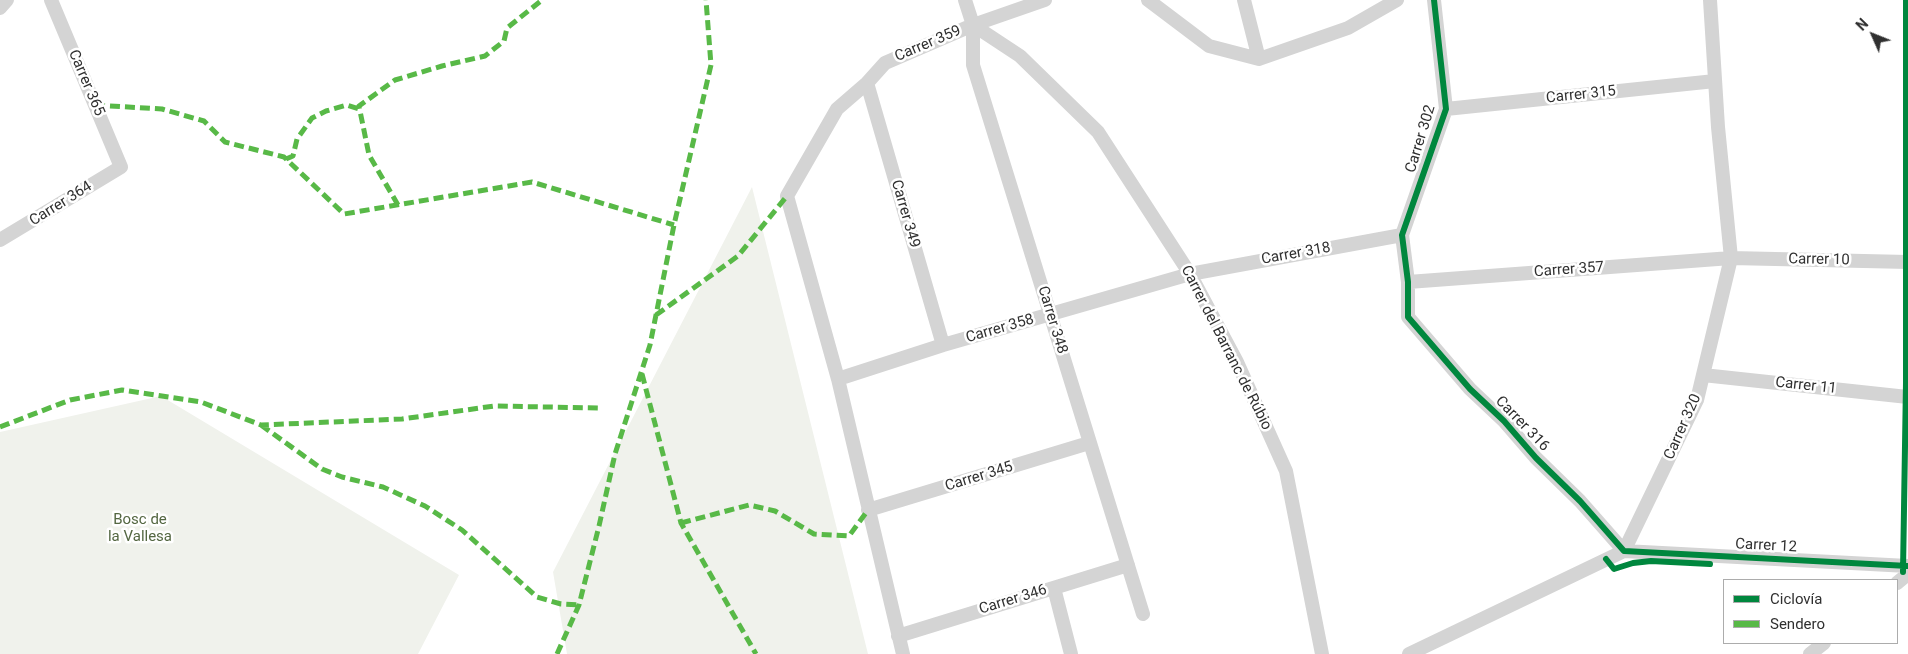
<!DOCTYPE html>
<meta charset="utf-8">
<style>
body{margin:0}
#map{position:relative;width:1908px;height:654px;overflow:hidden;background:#fff;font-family:Roboto,sans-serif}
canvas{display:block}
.legend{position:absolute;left:1723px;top:579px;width:175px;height:65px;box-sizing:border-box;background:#fff;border:1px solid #acacac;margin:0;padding:6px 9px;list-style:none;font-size:15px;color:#303030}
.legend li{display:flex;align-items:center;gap:10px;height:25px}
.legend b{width:25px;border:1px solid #acacac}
.north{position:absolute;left:1848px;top:10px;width:50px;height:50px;-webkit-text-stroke:4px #fff;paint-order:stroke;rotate:314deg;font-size:14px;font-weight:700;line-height:20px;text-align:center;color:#303030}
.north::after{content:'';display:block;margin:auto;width:18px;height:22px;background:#303030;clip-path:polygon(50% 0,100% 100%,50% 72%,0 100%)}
</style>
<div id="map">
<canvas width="1908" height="654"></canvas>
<ul class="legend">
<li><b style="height:6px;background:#00873e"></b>Ciclovía</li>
<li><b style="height:6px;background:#58b947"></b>Sendero</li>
</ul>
<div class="north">N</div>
</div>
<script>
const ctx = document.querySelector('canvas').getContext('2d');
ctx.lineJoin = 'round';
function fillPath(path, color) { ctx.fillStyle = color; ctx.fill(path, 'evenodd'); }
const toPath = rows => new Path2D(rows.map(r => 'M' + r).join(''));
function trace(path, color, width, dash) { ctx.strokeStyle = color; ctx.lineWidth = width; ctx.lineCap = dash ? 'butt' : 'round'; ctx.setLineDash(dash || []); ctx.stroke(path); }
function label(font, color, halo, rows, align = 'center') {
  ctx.font = font + ' Roboto,sans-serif'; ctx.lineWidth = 5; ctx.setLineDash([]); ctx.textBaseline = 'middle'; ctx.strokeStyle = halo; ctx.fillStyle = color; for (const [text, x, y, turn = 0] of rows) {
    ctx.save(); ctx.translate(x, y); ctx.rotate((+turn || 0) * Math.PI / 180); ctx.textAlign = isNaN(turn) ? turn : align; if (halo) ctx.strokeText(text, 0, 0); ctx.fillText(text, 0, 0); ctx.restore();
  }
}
const green = toPath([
 [752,187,868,654,567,654,553,572],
 [161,396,459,575,418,654,0,654,0,432]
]);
const minor = toPath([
 [965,0,973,25,1020,56,1098,132,1190,274,1237,362,1286,471,1322,654],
 [1148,0,1209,46,1259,59,1348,28,1397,0],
 [1244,0,1259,59],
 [1434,0,1446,109,1402,235,1408,282,1408,317,1470,389,1504,421,1536,458,1580,501,1624,551,1908,566],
 [0,8,7,0],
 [973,25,973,65,1143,614],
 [867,83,943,345],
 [1446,109,1715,81],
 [0,240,121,167,51,0],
 [1408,282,1731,258,1908,262],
 [1703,375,1908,397],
 [838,379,943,345,1190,274,1402,235],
 [868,510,1089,443],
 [1897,583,1908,574],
 [1054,588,1071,654],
 [898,636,1128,565],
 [903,654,838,379,787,196,837,109,867,83,885,63,973,25,1045,0],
 [1409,654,1624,551,1697,400,1731,258,1718,127,1710,0],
 [1810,654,1824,643]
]);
const quiet = toPath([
 [95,105,162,109,204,121,225,142,284,157,344,214,532,182,674,225],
 [286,159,293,156,297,139,312,118,326,111,347,105,359,109],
 [398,205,369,155,359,106,395,80,442,66,485,56,504,41,507,28,542,0],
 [656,315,738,256,787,196],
 [642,374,681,523,756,654],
 [261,425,322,469,342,477,383,487,425,506,462,530,537,597,561,604,579,605],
 [0,427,70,400,122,390,201,402,261,425,402,419,494,406,599,408],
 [681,523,749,505,775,511,814,534,849,536,868,510],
 [557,654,579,605,599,526,615,454,650,345,674,225,711,65,706,0]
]);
const cycleway = toPath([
 [1434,0,1446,109,1402,235,1408,282,1408,317,1470,389,1504,421,1536,458,1580,501,1624,551,1908,566],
 [1606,559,1614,569,1633,563,1651,561,1710,564],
 [1903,572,1906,383,1906,0]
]);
const streetNames = [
 ["Carrer 359",928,44,-23],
 ["Carrer 365",86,83,67],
 ["Carrer 315",1581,95,-6],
 ["Carrer 302",1421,139,-73],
 ["Carrer 364",61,204,-32],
 ["Carrer 349",905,214,74],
 ["Carrer 318",1296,254,-10],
 ["Carrer 10",1819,260,1],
 ["Carrer 357",1569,270,-4],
 ["Carrer 348",1052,320,73],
 ["Carrer 358",1000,329,-16],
 ["Carrer del Barranc de Rúbio",1226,348,63],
 ["Carrer 11",1806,386,6],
 ["Carrer 316",1522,424,46],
 ["Carrer 320",1683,427,-66],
 ["Carrer 345",979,477,-17],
 ["Carrer 12",1766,546,3],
 ["Carrer 346",1013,600,-17]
];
const parkNames = [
 ["Bosc de",140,520],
 ["la Vallesa",140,537]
];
fillPath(green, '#f0f2ec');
trace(minor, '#d4d4d4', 14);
trace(quiet, '#58b947', 5, [10, 5]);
trace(cycleway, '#00873e', 6);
label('15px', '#303030', '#fff', streetNames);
label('15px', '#546742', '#fff', parkNames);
</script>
